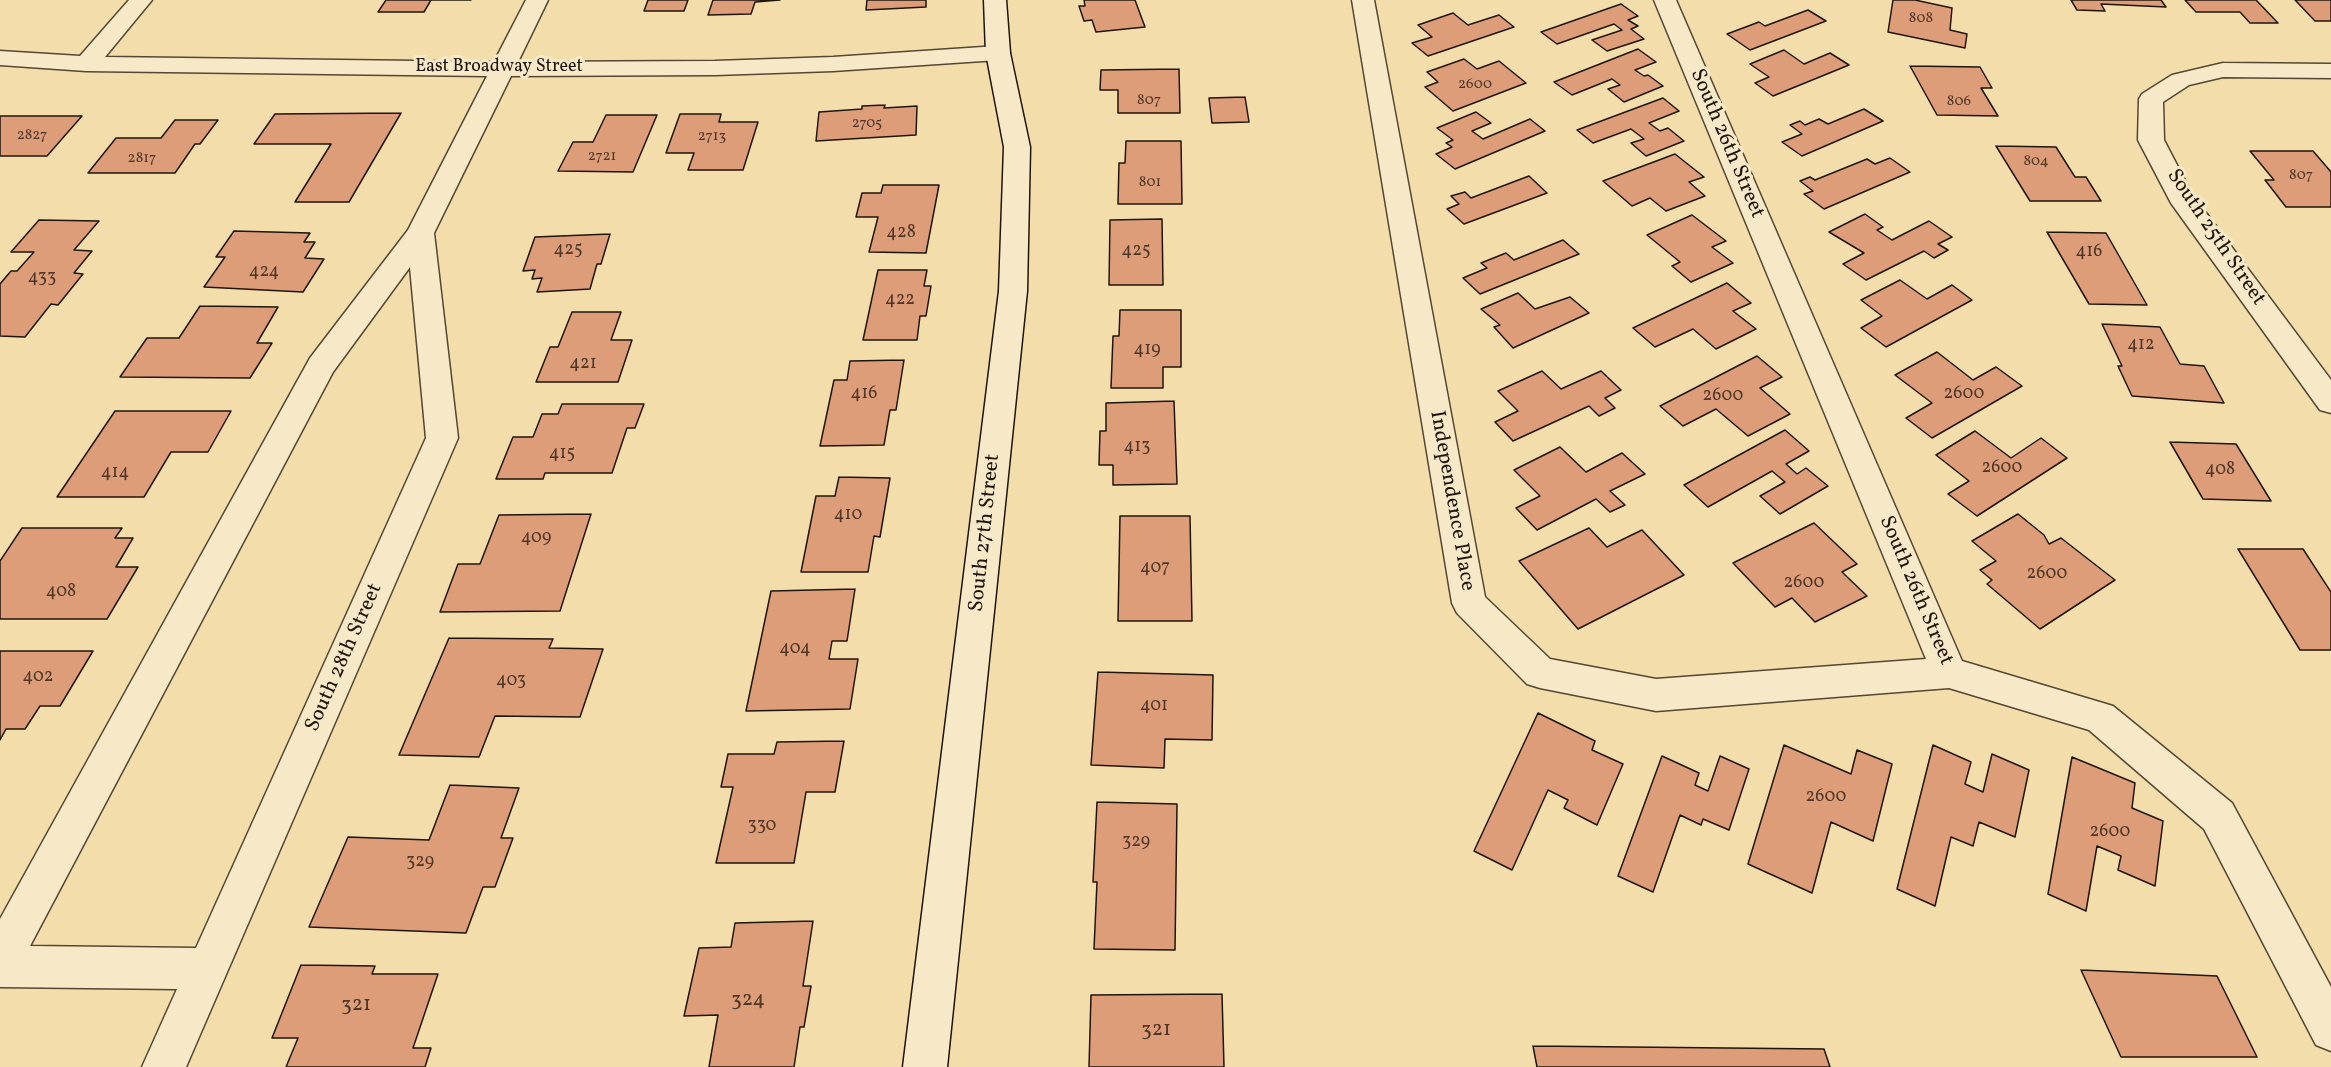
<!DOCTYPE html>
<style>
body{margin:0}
canvas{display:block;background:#f3ddab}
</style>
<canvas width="2331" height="1067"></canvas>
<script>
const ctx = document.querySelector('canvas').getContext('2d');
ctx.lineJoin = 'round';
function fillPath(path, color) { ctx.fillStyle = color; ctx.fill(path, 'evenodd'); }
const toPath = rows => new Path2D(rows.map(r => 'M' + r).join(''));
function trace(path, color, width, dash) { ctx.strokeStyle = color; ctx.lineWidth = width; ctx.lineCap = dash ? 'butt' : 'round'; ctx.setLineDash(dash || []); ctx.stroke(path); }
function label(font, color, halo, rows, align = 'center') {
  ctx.font = font + ' Vollkorn,serif'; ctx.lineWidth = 6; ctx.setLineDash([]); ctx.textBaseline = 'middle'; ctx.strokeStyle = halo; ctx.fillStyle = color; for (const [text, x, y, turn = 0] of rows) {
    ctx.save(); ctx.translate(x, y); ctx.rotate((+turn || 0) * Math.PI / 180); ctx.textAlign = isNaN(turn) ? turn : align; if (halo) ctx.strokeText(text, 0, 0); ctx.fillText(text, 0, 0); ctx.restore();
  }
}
const building = toPath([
 [386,0,471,0,431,0,424,12,378,12,386,0],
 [648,0,688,0,684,11,644,11,648,0],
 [713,0,780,0,755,2,751,14,708,15,713,0],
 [867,0,926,0,926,7,866,10,867,0],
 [1084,0,1135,0,1145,27,1096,32,1092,20,1084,21,1079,6,1085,6,1084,0],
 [1893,0,1915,0,1952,8,1950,30,1967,34,1965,48,1888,32,1893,0],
 [2071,0,2161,0,2166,7,2101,4,2105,11,2077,10,2071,0],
 [2185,0,2256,0,2278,23,2250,23,2240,12,2196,12,2185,0],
 [2295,0,2331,0,2331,21,2315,21,2295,0],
 [1621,4,1638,16,1628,20,1638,26,1631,29,1644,39,1607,51,1592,40,1622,30,1614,24,1557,44,1541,32,1621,4],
 [1808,10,1826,21,1750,50,1727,34,1759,22,1765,26,1808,10],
 [1453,13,1468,25,1499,15,1514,27,1428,56,1412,43,1432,37,1418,25,1453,13],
 [1638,49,1656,62,1635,70,1644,76,1648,75,1663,86,1624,102,1608,89,1620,85,1612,79,1572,95,1554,82,1638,49],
 [1784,50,1804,64,1830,53,1849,65,1773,96,1755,83,1769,77,1750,64,1784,50],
 [1464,59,1477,69,1499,61,1526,83,1453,111,1425,87,1438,82,1427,72,1464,59],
 [1910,66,1980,67,1992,88,1981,88,1998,116,1937,115,1910,66],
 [1179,69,1180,113,1118,113,1118,90,1100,90,1101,70,1179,69],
 [1245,97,1249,122,1212,123,1209,98,1245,97],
 [1663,98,1679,111,1649,123,1660,131,1668,128,1684,141,1646,156,1631,143,1644,139,1631,129,1593,143,1577,130,1663,98],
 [885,105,884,108,917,106,916,135,816,141,819,112,862,109,862,106,885,105],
 [1864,109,1883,121,1802,156,1782,142,1802,134,1790,125,1800,121,1805,125,1819,119,1828,124,1864,109],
 [1476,112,1491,123,1472,131,1483,139,1530,119,1545,131,1455,169,1436,154,1452,147,1446,143,1453,140,1437,128,1476,112],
 [401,113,349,202,295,202,331,144,254,144,275,114,401,113],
 [680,114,721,114,719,122,758,122,743,170,688,170,694,153,666,153,680,114],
 [606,115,657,115,633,172,558,171,573,142,593,142,606,115],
 [0,116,82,116,47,156,0,156,0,116],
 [175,120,218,120,200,144,195,144,175,173,88,173,116,138,161,138,175,120],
 [1126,141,1181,141,1182,204,1118,204,1119,163,1125,163,1126,141],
 [1996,146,2056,147,2075,177,2086,177,2101,201,2030,201,1996,146],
 [2250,151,2313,151,2331,172,2331,207,2286,207,2265,180,2274,180,2250,151],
 [1675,154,1704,177,1689,182,1705,196,1666,211,1650,198,1632,206,1603,181,1675,154],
 [1890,158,1910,172,1824,209,1804,194,1813,191,1800,181,1810,177,1815,180,1867,159,1875,164,1890,158],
 [1529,176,1547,193,1464,224,1447,209,1459,204,1451,196,1465,192,1471,198,1529,176],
 [883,185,939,185,926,253,869,252,878,217,856,217,862,193,881,193,883,185],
 [1865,214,1883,227,1877,230,1892,240,1929,221,1952,237,1938,244,1948,250,1934,258,1924,251,1866,280,1843,264,1864,253,1829,232,1865,214],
 [1692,215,1726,241,1712,247,1733,263,1691,282,1672,266,1680,262,1647,235,1692,215],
 [1162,219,1163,285,1109,285,1110,220,1162,219],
 [39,220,99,221,74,250,92,251,74,273,83,274,58,305,51,304,25,337,0,336,0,284,11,271,17,271,34,252,11,252,39,220],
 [234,231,310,233,304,242,315,242,305,258,324,259,303,292,204,287,225,257,216,257,234,231],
 [2047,232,2106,233,2147,305,2089,304,2047,232],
 [610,234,601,264,597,264,590,289,537,292,542,278,532,279,535,270,523,271,535,237,610,234],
 [1563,240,1579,254,1480,294,1463,278,1487,268,1481,263,1506,253,1514,260,1563,240],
 [878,270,927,270,924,286,931,286,926,316,920,316,917,340,863,340,878,270],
 [1900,280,1927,299,1952,285,1972,300,1886,347,1861,328,1882,316,1861,300,1900,280],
 [1727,283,1751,303,1733,311,1756,329,1716,349,1693,329,1655,347,1633,328,1727,283],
 [1518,293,1535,309,1570,297,1589,313,1513,348,1494,327,1500,325,1481,309,1518,293],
 [200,306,278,307,257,343,272,343,250,378,120,377,147,338,179,338,200,306],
 [1120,310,1181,310,1181,367,1163,367,1163,388,1111,388,1113,336,1119,336,1120,310],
 [572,312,621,312,611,340,632,340,618,382,536,382,550,347,558,347,572,312],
 [2102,324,2160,327,2180,364,2204,366,2224,403,2132,396,2118,366,2122,366,2102,324],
 [1937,352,1973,380,1996,367,2022,386,1932,438,1906,418,1932,403,1895,375,1937,352],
 [1757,356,1782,377,1760,388,1790,414,1748,436,1716,409,1683,426,1660,406,1757,356],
 [904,360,896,410,890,410,884,445,820,446,834,380,847,380,850,361,904,360],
 [1542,371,1561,389,1601,371,1621,390,1605,398,1615,408,1599,416,1589,406,1513,441,1495,422,1518,411,1498,391,1542,371],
 [1174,401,1177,484,1113,485,1113,465,1099,465,1100,431,1106,431,1106,403,1174,401],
 [562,404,644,404,635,428,627,428,612,473,545,473,543,479,496,479,513,437,533,437,542,414,558,414,562,404],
 [115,411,231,411,208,452,171,452,144,497,57,497,115,411],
 [1785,430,1809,451,1786,464,1797,474,1806,468,1828,486,1780,514,1760,496,1785,482,1772,471,1708,507,1684,485,1785,430],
 [1975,431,2011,458,2041,438,2067,458,1977,516,1948,494,1969,481,1936,455,1975,431],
 [2170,442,2236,444,2271,501,2203,499,2170,442],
 [1560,447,1586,472,1622,453,1645,474,1610,491,1625,505,1610,512,1596,499,1537,530,1516,508,1540,496,1514,470,1560,447],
 [839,477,890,478,880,537,874,536,868,572,801,572,816,496,835,496,839,477],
 [591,514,560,611,440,612,458,564,480,564,499,515,591,514],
 [2018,514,2044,535,2049,544,2061,538,2115,580,2040,629,1987,584,1992,580,1980,570,1996,561,1972,541,2018,514],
 [1120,516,1190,516,1192,621,1118,621,1120,516],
 [1814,523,1857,564,1842,572,1867,596,1815,622,1792,598,1775,607,1733,563,1814,523],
 [22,528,122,528,115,538,133,538,116,567,138,567,107,619,0,619,0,561,22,528],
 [1589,528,1607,547,1642,530,1684,575,1578,629,1519,561,1589,528],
 [2238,549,2303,549,2331,592,2331,650,2300,650,2238,549],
 [855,589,847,641,832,641,829,659,858,659,850,709,746,711,771,591,855,589],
 [449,638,553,639,549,648,603,649,580,717,495,716,479,757,399,755,449,638],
 [0,651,93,651,60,706,40,706,25,729,6,729,0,740,0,651],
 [1098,672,1213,675,1212,740,1165,739,1164,768,1091,765,1098,672],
 [1538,713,1595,741,1592,750,1623,764,1597,825,1564,808,1568,800,1548,790,1512,870,1474,851,1538,713],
 [844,741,835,792,806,792,794,863,716,863,733,787,721,787,728,754,774,754,777,742,844,741],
 [1784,745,1851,774,1857,750,1892,764,1873,841,1831,822,1812,893,1748,864,1784,745],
 [1933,745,1971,762,1965,784,1983,792,1992,754,2029,770,2015,837,1979,822,1973,846,1951,837,1935,906,1897,889,1933,745],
 [1662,756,1699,773,1695,785,1708,791,1720,756,1749,769,1729,830,1703,819,1701,825,1680,815,1653,892,1618,876,1662,756],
 [2072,757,2135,783,2132,808,2163,821,2155,886,2118,870,2121,856,2097,846,2086,911,2048,894,2072,757],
 [450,785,519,788,501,838,513,838,495,887,483,887,466,933,309,927,348,837,429,840,450,785],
 [1097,802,1177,804,1175,950,1094,949,1097,882,1093,882,1097,802],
 [813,921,803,986,811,986,804,1027,800,1027,794,1067,709,1067,718,1015,684,1016,699,948,731,947,735,923,813,921],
 [301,965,375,966,372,974,438,974,413,1048,431,1048,425,1067,286,1067,298,1038,272,1038,301,965],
 [2081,970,2217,976,2257,1057,2121,1057,2081,970],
 [1222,994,1224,1067,1089,1067,1091,995,1222,994],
 [1533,1046,1824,1049,1830,1067,1537,1067,1533,1046]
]);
const street = toPath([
 [129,0,152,0,105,57,494,62,526,0,548,0,518,62,715,61,833,57,998,46,1006,48,1010,53,1006,58,998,60,833,71,715,75,511,76,434,233,458,438,186,1067,142,1067,177,989,0,987,0,919,310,358,408,230,487,76,86,71,0,65,0,51,80,56,129,0],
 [410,267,426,438,196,948,30,946,333,372,410,267],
 [1352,0,1374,0,1485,597,1550,659,1656,679,1926,659,1654,0,1676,0,1962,661,2113,706,2232,803,2331,987,2331,1051,2316,1045,2204,829,2089,730,1949,688,1656,711,1540,688,1527,684,1457,613,1452,603,1352,0],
 [2223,63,2331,64,2331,78,2223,77,2189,85,2163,102,2164,140,2192,194,2331,380,2331,413,2320,410,2171,203,2138,140,2139,99,2142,94,2172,75,2223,63]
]);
const secondary = toPath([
 [984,0,1006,0,1010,53,1030,147,1027,291,947,1067,903,1067,999,291,1004,147,986,53,984,0]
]);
const farNumbernames = [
 ["808",1921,19],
 ["2600",1475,85],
 ["807",1149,101],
 ["806",1959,102],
 ["2705",867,124],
 ["2827",32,136],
 ["2713",712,137],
 ["2721",602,157],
 ["2817",142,159],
 ["804",2036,162],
 ["807",2301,176],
 ["801",1150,183]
];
const farStreetnames = [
 ["East Broadway Street",499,68]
];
const numberNames = [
 ["428",901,234],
 ["425",568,251],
 ["425",1136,252],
 ["416",2089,253],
 ["424",264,273],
 ["433",42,279],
 ["422",900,301],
 ["412",2141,346],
 ["419",1147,351],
 ["421",583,365],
 ["416",864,395],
 ["2600",1964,395],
 ["2600",1723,397],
 ["413",1137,448],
 ["415",562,455],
 ["2600",2002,469],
 ["408",2220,471],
 ["414",115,474],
 ["410",848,516],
 ["409",536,539],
 ["407",1155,569],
 ["2600",2047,575],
 ["2600",1804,584],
 ["408",61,593],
 ["404",795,650],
 ["402",38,678],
 ["403",511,682],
 ["401",1154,707],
 ["2600",1826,798],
 ["330",762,827],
 ["2600",2110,833],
 ["329",1136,843],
 ["329",420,863]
];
const streetNames = [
 ["South 26th Street",1726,144,67],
 ["South 25th Street",2215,238,56],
 ["Independence Place",1451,501,80],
 ["South 27th Street",986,533,-84],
 ["South 26th Street",1915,591,67],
 ["South 28th Street",345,658,-66]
];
const nearNumbernames = [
 ["324",748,1001],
 ["321",356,1006],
 ["321",1156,1031]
];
fillPath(building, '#de9d79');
trace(building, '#1f150c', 1.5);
trace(street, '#544734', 3);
trace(secondary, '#1f150c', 3);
fillPath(street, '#f7e9c8');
fillPath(secondary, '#f7e9c8');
label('15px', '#4f3727', null, farNumbernames);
label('18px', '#1f150c', '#f7e9c8', farStreetnames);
label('18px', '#4f3727', null, numberNames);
label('21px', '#1f150c', '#f7e9c8', streetNames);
label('21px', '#4f3727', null, nearNumbernames);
</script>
